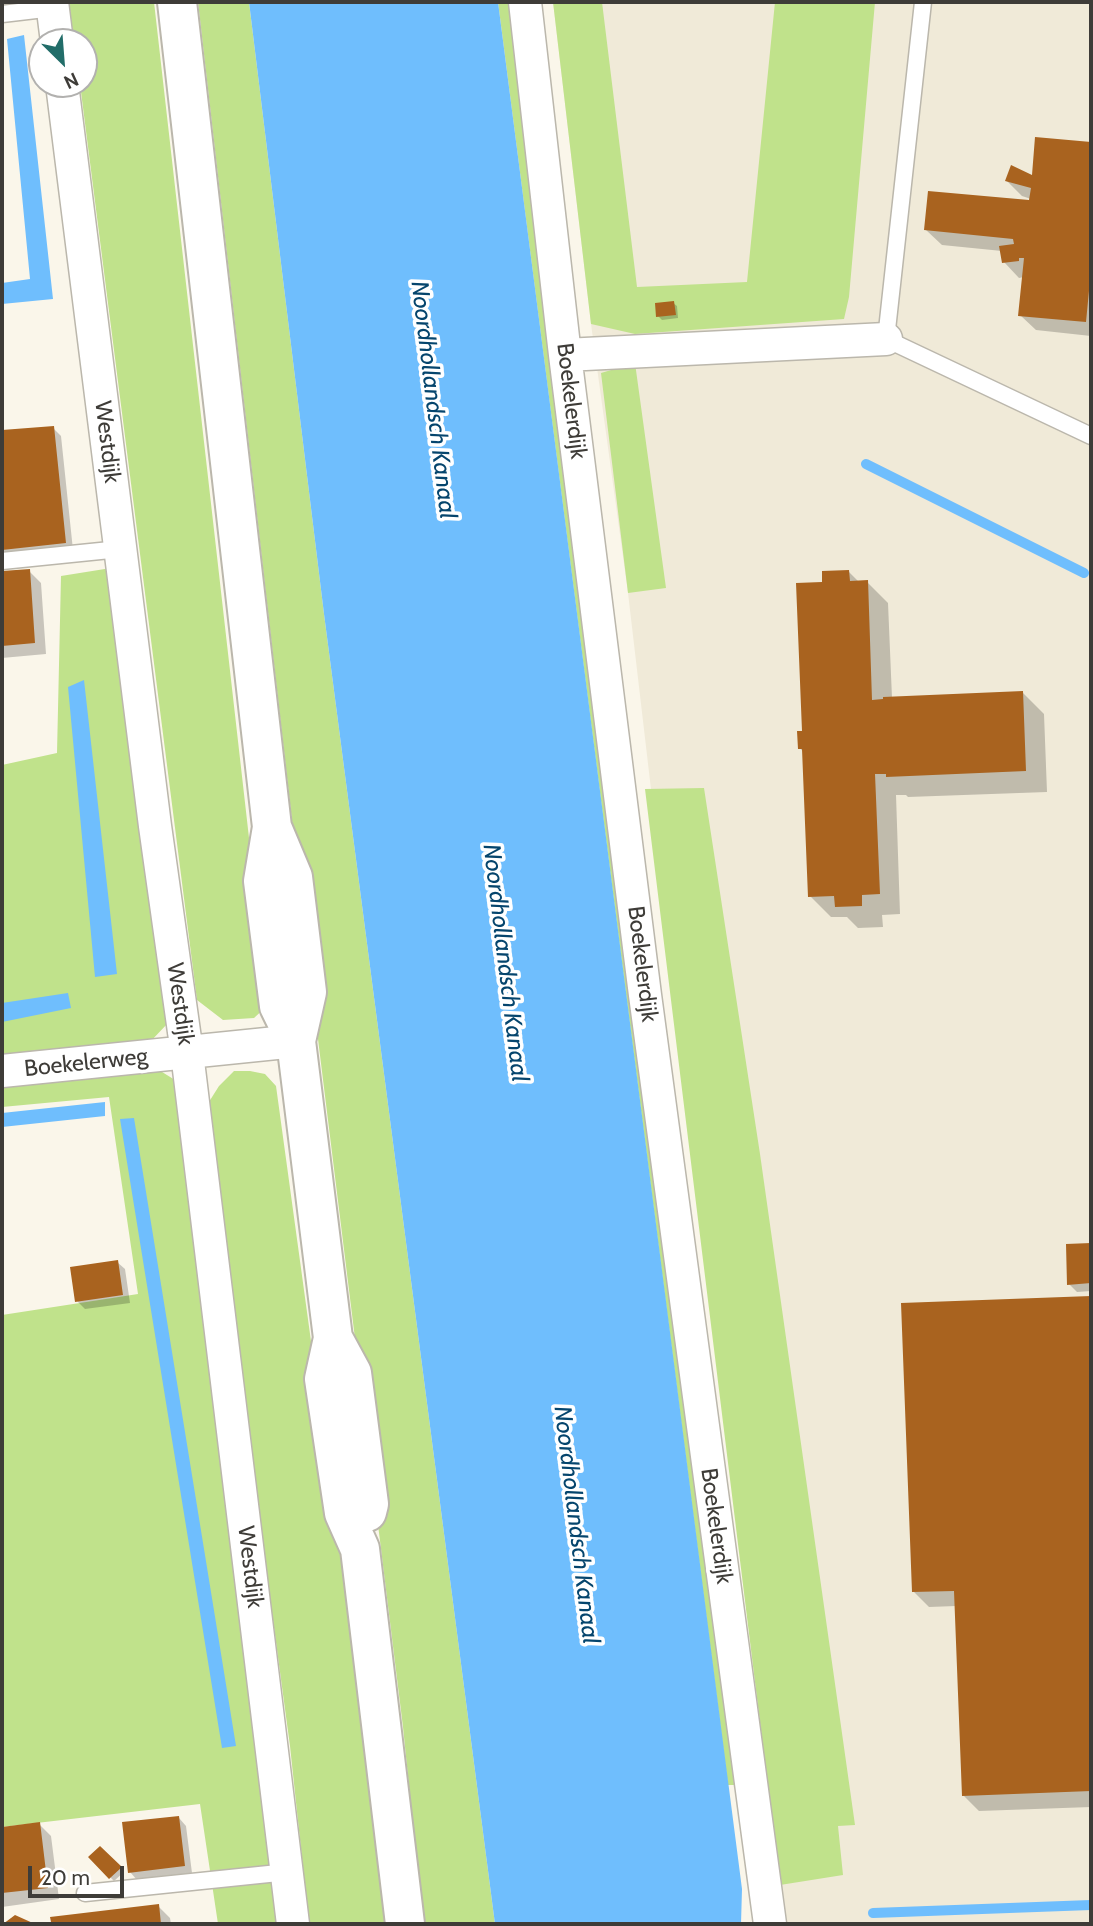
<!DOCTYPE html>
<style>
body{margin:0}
#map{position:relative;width:1093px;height:1926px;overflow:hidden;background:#faf6ea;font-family:Cabin,sans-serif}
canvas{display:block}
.frame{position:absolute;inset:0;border:4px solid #3e3c38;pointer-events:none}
.north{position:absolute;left:28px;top:28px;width:70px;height:70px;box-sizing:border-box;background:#fff;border:2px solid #b2b1af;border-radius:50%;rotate:155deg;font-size:19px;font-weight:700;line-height:28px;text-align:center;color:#3e3c38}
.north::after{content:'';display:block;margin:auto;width:24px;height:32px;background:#226d69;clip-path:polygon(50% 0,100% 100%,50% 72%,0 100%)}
.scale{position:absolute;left:28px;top:1866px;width:96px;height:32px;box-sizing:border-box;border:4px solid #3e3c38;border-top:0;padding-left:9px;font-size:21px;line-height:24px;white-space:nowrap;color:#3e3c38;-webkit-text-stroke:5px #fff;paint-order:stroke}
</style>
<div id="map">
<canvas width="1093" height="1926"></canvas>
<div class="frame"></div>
<div class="north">N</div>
<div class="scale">20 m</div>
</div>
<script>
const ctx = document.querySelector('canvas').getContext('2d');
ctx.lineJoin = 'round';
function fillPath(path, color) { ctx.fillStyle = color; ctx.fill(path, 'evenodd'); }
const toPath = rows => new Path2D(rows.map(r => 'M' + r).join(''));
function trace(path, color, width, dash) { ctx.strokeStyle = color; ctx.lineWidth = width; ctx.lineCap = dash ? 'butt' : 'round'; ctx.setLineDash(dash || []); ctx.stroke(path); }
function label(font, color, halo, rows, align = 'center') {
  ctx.font = font + ' Cabin,sans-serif'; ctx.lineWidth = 7; ctx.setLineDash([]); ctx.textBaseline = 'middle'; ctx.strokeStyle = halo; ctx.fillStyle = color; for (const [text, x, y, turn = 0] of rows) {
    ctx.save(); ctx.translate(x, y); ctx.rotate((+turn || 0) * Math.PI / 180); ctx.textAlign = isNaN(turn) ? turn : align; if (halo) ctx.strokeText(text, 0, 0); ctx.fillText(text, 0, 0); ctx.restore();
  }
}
const built = toPath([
 [553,2,1091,2,1091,1924,784,1924,628,593,591,324]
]);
const green = toPath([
 [69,2,154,2,268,1005,254,1018,223,1020,197,1000,80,84,84,84,84,42,74,42],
 [198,2,249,2,324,614,495,1924,423,1924,403,1727,305,934],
 [498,2,526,2,759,1785,728,1785],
 [553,2,602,2,637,287,747,282,775,2,875,2,849,297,844,319,635,334,591,324],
 [635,363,666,588,628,593,601,373],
 [111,568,168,1023,150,1042,2,1059,2,765,57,753,61,576],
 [704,788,760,1154,855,1825,838,1826,843,1875,780,1885,645,789],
 [154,1067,175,1080,279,1924,218,1924,200,1804,2,1827,2,1315,138,1294,109,1097,2,1107,2,1083],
 [234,1071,250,1071,265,1074,276,1086,372,1786,387,1924,309,1924,290,1746,244,1405,207,1105,219,1086]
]);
const water = toPath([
 [249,2,498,2,742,1889,741,1924,495,1924,324,614],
 [24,35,53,299,2,304,2,283,30,279,7,39],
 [84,680,117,974,95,977,68,687],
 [68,993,71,1008,2,1022,2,1003],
 [105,1102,105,1116,2,1127,2,1113],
 [134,1118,236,1746,222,1748,120,1119]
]);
const shadow = toPath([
 [2,2,16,2,16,7,2,8],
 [1037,139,1091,144,1091,336,1036,330,1020,315,1024,277,1019,278,1004,262,1002,251,942,245,926,230,1031,202,1031,199,1022,196,1007,181,1033,177],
 [673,303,677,306,678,318,662,320,658,316],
 [53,428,61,436,73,550,2,560,2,432],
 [29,571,41,583,46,654,2,658,2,573],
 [849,572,859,582,867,582,888,603,892,698,1023,693,1044,714,1047,792,908,797,906,795,896,795,900,914,882,915,883,927,858,928,847,917,831,917,810,896,804,753,800,748,824,584],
 [1091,1245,1091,1291,1077,1292,1069,1284,1068,1246],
 [117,1262,125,1269,130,1303,85,1309,77,1301],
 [1091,1298,1091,1807,979,1811,964,1796,956,1606,929,1607,913,1591,902,1305],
 [179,1818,186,1826,192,1873,137,1880,130,1872],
 [39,1824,51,1836,59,1899,2,1907,2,1828],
 [100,1848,124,1872,114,1881,90,1857],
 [158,1906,170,1918,171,1924,43,1924]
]);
const stream = toPath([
 [866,464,1084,573],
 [873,1913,1091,1905]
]);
const building = toPath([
 [1035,137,1091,142,1091,270,1086,322,1018,316,1024,258,1019,258,1019,261,1002,263,999,246,1014,244,1013,239,924,230,928,191,1029,200,1031,188,1005,181,1011,165,1032,175],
 [674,301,676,315,656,317,655,303],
 [54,426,66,543,2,550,2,430],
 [30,569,35,643,2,646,2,571],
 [849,570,850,581,868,580,872,700,883,699,883,697,1023,691,1026,771,886,777,886,774,875,774,880,894,862,895,862,906,835,907,834,896,808,897,802,749,798,749,797,731,802,731,796,583,822,582,822,571],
 [1091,1243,1091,1283,1067,1285,1066,1244],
 [118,1260,123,1295,75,1302,70,1267],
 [1091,1296,1091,1791,962,1796,954,1591,912,1592,901,1303],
 [179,1816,185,1866,128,1873,122,1822],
 [40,1822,48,1888,2,1893,2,1827],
 [100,1846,122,1867,109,1879,88,1857],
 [159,1904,161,1924,43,1924,51,1922,50,1917],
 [15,1915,35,1924,3,1924]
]);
const service = toPath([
 [923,2,886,339,1091,436],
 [2,14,53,8],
 [2,561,120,549],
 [85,1893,288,1872]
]);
const minor = toPath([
 [52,2,57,42],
 [525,2,565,355,645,995,770,1924],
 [62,84,155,826,187,1053,293,1924],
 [565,355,886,339],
 [2,1071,296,1041]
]);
const primary = toPath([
 [177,2,272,827,263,881,279,1006,296,1041,333,1338,324,1379,344,1513,360,1549,405,1924],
 [272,827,293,877,307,992,296,1041],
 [333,1338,352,1373,369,1504,367,1512]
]);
const streetNames = [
 ["Boekelerdijk",571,401,83],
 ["Westdijk",107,442,83],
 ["Boekelerdijk",642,964,83],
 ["Westdijk",180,1004,82],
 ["Boekelerweg",86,1063,-6],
 ["Boekelerdijk",716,1526,82],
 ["Westdijk",250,1567,83]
];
const waterNames = [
 ["Noordhollandsch Kanaal",433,400,83],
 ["Noordhollandsch Kanaal",505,963,83],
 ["Noordhollandsch Kanaal",576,1525,83]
];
fillPath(built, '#f0ead8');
fillPath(green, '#c0e28b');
fillPath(water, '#6fbefd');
fillPath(shadow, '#0003');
trace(stream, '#6fbefd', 10);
fillPath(building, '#a9631f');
trace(service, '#bbb7ac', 19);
trace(minor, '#bbb7ac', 35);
trace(primary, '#bbb7ac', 42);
trace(service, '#fff', 16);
trace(minor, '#fff', 32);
trace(primary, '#fff', 38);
label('23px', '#3e3c38', '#fff', streetNames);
label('italic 24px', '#05456d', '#fff', waterNames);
</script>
